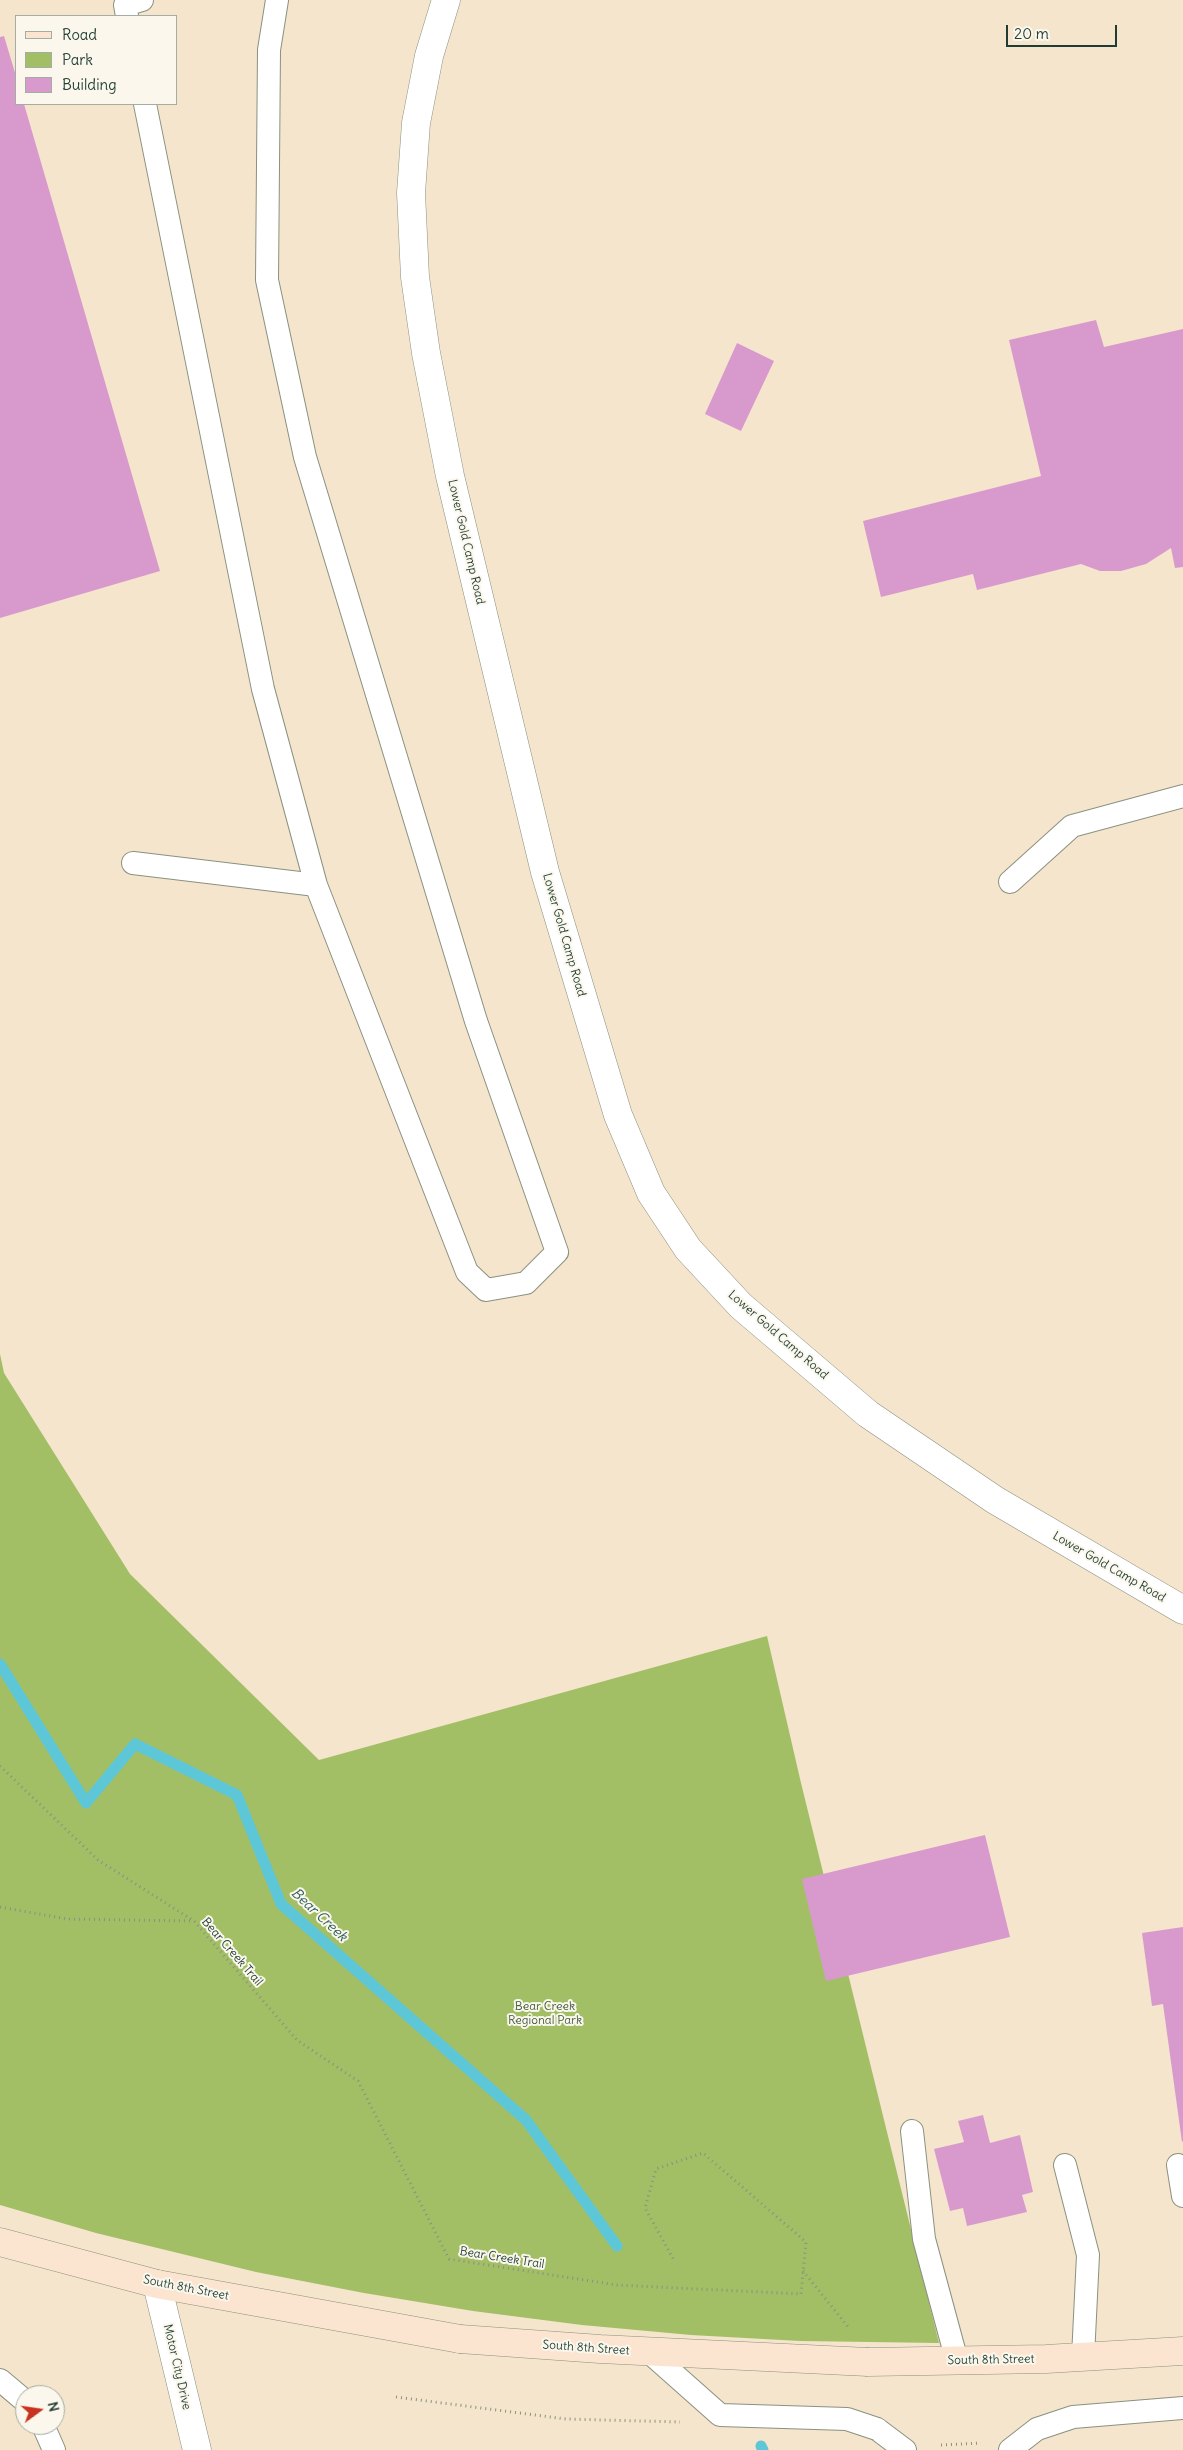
<!DOCTYPE html>
<style>
body{margin:0}
#map{position:relative;width:1183px;height:2450px;overflow:hidden;background:#f5e5cc;font-family:Delius,sans-serif}
canvas{display:block}
.legend{position:absolute;left:15px;top:15px;width:162px;height:90px;box-sizing:border-box;background:#fbf7ec;border:1px solid #a3ada2;margin:0;padding:6px 9px;list-style:none;font-size:15px;color:#1f3d34}
.legend li{display:flex;align-items:center;gap:10px;height:25px}
.legend b{width:25px;border:1px solid #a3ada2}
.north{position:absolute;left:15px;top:2385px;width:50px;height:50px;box-sizing:border-box;background:#fbf7ec;border:1px solid #a3ada2;border-radius:50%;rotate:76deg;font-size:14px;font-weight:700;line-height:20px;text-align:center;color:#1f3d34}
.north::after{content:'';display:block;margin:auto;width:18px;height:22px;background:#c8321e;clip-path:polygon(50% 0,100% 100%,50% 72%,0 100%)}
.scale{position:absolute;left:1006px;top:25px;width:111px;height:22px;box-sizing:border-box;border:2px solid #1f3d34;border-top:0;padding-left:6px;font-size:15px;line-height:18px;white-space:nowrap;color:#1f3d34;-webkit-text-stroke:4px #fbf7ec;paint-order:stroke}
</style>
<div id="map">
<canvas width="1183" height="2450"></canvas>
<ul class="legend">
<li><b style="height:6px;background:#fce5d0"></b>Road</li>
<li><b style="height:14px;background:#a2bf66"></b>Park</li>
<li><b style="height:14px;background:#d89acd"></b>Building</li>
</ul>
<div class="north">N</div>
<div class="scale">20 m</div>
</div>
<script>
const ctx = document.querySelector('canvas').getContext('2d');
ctx.lineJoin = 'round';
function fillPath(path, color) { ctx.fillStyle = color; ctx.fill(path, 'evenodd'); }
const toPath = rows => new Path2D(rows.map(r => 'M' + r).join(''));
function trace(path, color, width, dash) { ctx.strokeStyle = color; ctx.lineWidth = width; ctx.lineCap = dash ? 'butt' : 'round'; ctx.setLineDash(dash || []); ctx.stroke(path); }
function label(font, color, halo, rows, align = 'center') {
  ctx.font = font + ' Delius,sans-serif'; ctx.lineWidth = 4; ctx.setLineDash([]); ctx.textBaseline = 'middle'; ctx.strokeStyle = halo; ctx.fillStyle = color; for (const [text, x, y, turn = 0] of rows) {
    ctx.save(); ctx.translate(x, y); ctx.rotate((+turn || 0) * Math.PI / 180); ctx.textAlign = isNaN(turn) ? turn : align; if (halo) ctx.strokeText(text, 0, 0); ctx.fillText(text, 0, 0); ctx.restore();
  }
}
const green = toPath([
 [0,1354,4,1373,130,1574,319,1760,767,1636,801,1783,939,2343,800,2341,691,2335,582,2325,473,2311,364,2293,256,2272,96,2233,0,2205]
]);
const stream = toPath([
 [0,1664,86,1803,135,1744,237,1795,281,1904,526,2120,617,2246],
 [761,2446,763,2450]
]);
const building = toPath([
 [4,36,16,76,16,104,24,104,160,571,0,618,0,37],
 [1096,320,1104,347,1183,329,1183,567,1175,568,1171,548,1146,564,1121,571,1100,571,1081,564,977,590,973,574,881,597,863,521,1041,476,1009,340],
 [737,343,774,361,741,431,705,414],
 [985,1835,1010,1937,826,1981,802,1879],
 [1183,1927,1183,2141,1182,2142,1163,2004,1152,2006,1142,1933],
 [983,2115,990,2143,1020,2135,1033,2192,1022,2195,1027,2212,967,2226,963,2208,950,2211,934,2149,964,2142,958,2121]
]);
const path = toPath([
 [0,1766,98,1860,194,1921,297,2040,358,2081,449,2259,617,2285,801,2294,806,2242,703,2153,656,2169,645,2208,675,2262],
 [0,1907,67,1919,193,1921],
 [803,2271,849,2328],
 [396,2397,566,2419,680,2422],
 [941,2445,981,2443]
]);
const service = toPath([
 [127,16,125,5,142,0],
 [145,104,263,689,316,885,467,1272,486,1290,526,1283,557,1252,476,1021,305,457,267,280,269,50,277,0],
 [133,863,316,885],
 [1010,882,1072,826,1183,796],
 [912,2131,924,2239,957,2361],
 [1065,2165,1088,2255,1083,2357],
 [1178,2165,1183,2196],
 [0,2380,25,2401],
 [43,2425,54,2450],
 [877,2429,905,2450],
 [1010,2450,1037,2429,1073,2417,1183,2408]
]);
const tertiary = toPath([
 [446,0,429,56,416,123,411,193,415,277,426,353,450,476,545,872,618,1115,651,1193,688,1249,741,1306,868,1414,995,1500,1183,1610],
 [157,2284,197,2450]
]);
const secondary = toPath([
 [0,2242,157,2284,460,2339],
 [868,2362,1046,2359,1183,2351]
]);
const serviceBridge = toPath([
 [649,2352,720,2415,847,2419,877,2429]
]);
const secondaryBridge = toPath([
 [460,2339,600,2349,868,2362]
]);
const streetNames = [
 ["Lower Gold Camp Road",466,542,77],
 ["Lower Gold Camp Road",564,935,74],
 ["Lower Gold Camp Road",778,1335,41],
 ["Lower Gold Camp Road",1109,1567,30],
 ["Bear Creek Trail",232,1952,49],
 ["Bear Creek Trail",502,2258,9],
 ["South 8th Street",186,2288,11],
 ["South 8th Street",586,2348,4],
 ["South 8th Street",991,2360,-1],
 ["Motor City Drive",177,2367,77]
];
const parkNames = [
 ["Bear Creek",545,2007],
 ["Regional Park",545,2021]
];
const waterNames = [
 ["Bear Creek",319,1915,43]
];
fillPath(green, '#a2bf66');
trace(stream, '#5dc7d7', 11);
fillPath(building, '#d89acd');
trace(service, '#8a9180', 24);
trace(tertiary, '#8a9180', 29);
trace(secondary, '#8a9180', 29);
trace(path, '#8a9180', 3, [1, 4]);
trace(service, '#fff', 22);
trace(tertiary, '#fff', 28);
trace(secondary, '#fce5d0', 28);
trace(serviceBridge, '#8a9180', 24, []);
trace(secondaryBridge, '#8a9180', 29, []);
trace(serviceBridge, '#fff', 22);
trace(secondaryBridge, '#fce5d0', 28);
label('12px', '#1f3d34', '#fbf7ec', streetNames);
label('12px', '#405e40', '#fbf7ec', parkNames);
label('italic 14px', '#2e605d', '#fbf7ec', waterNames);
</script>
